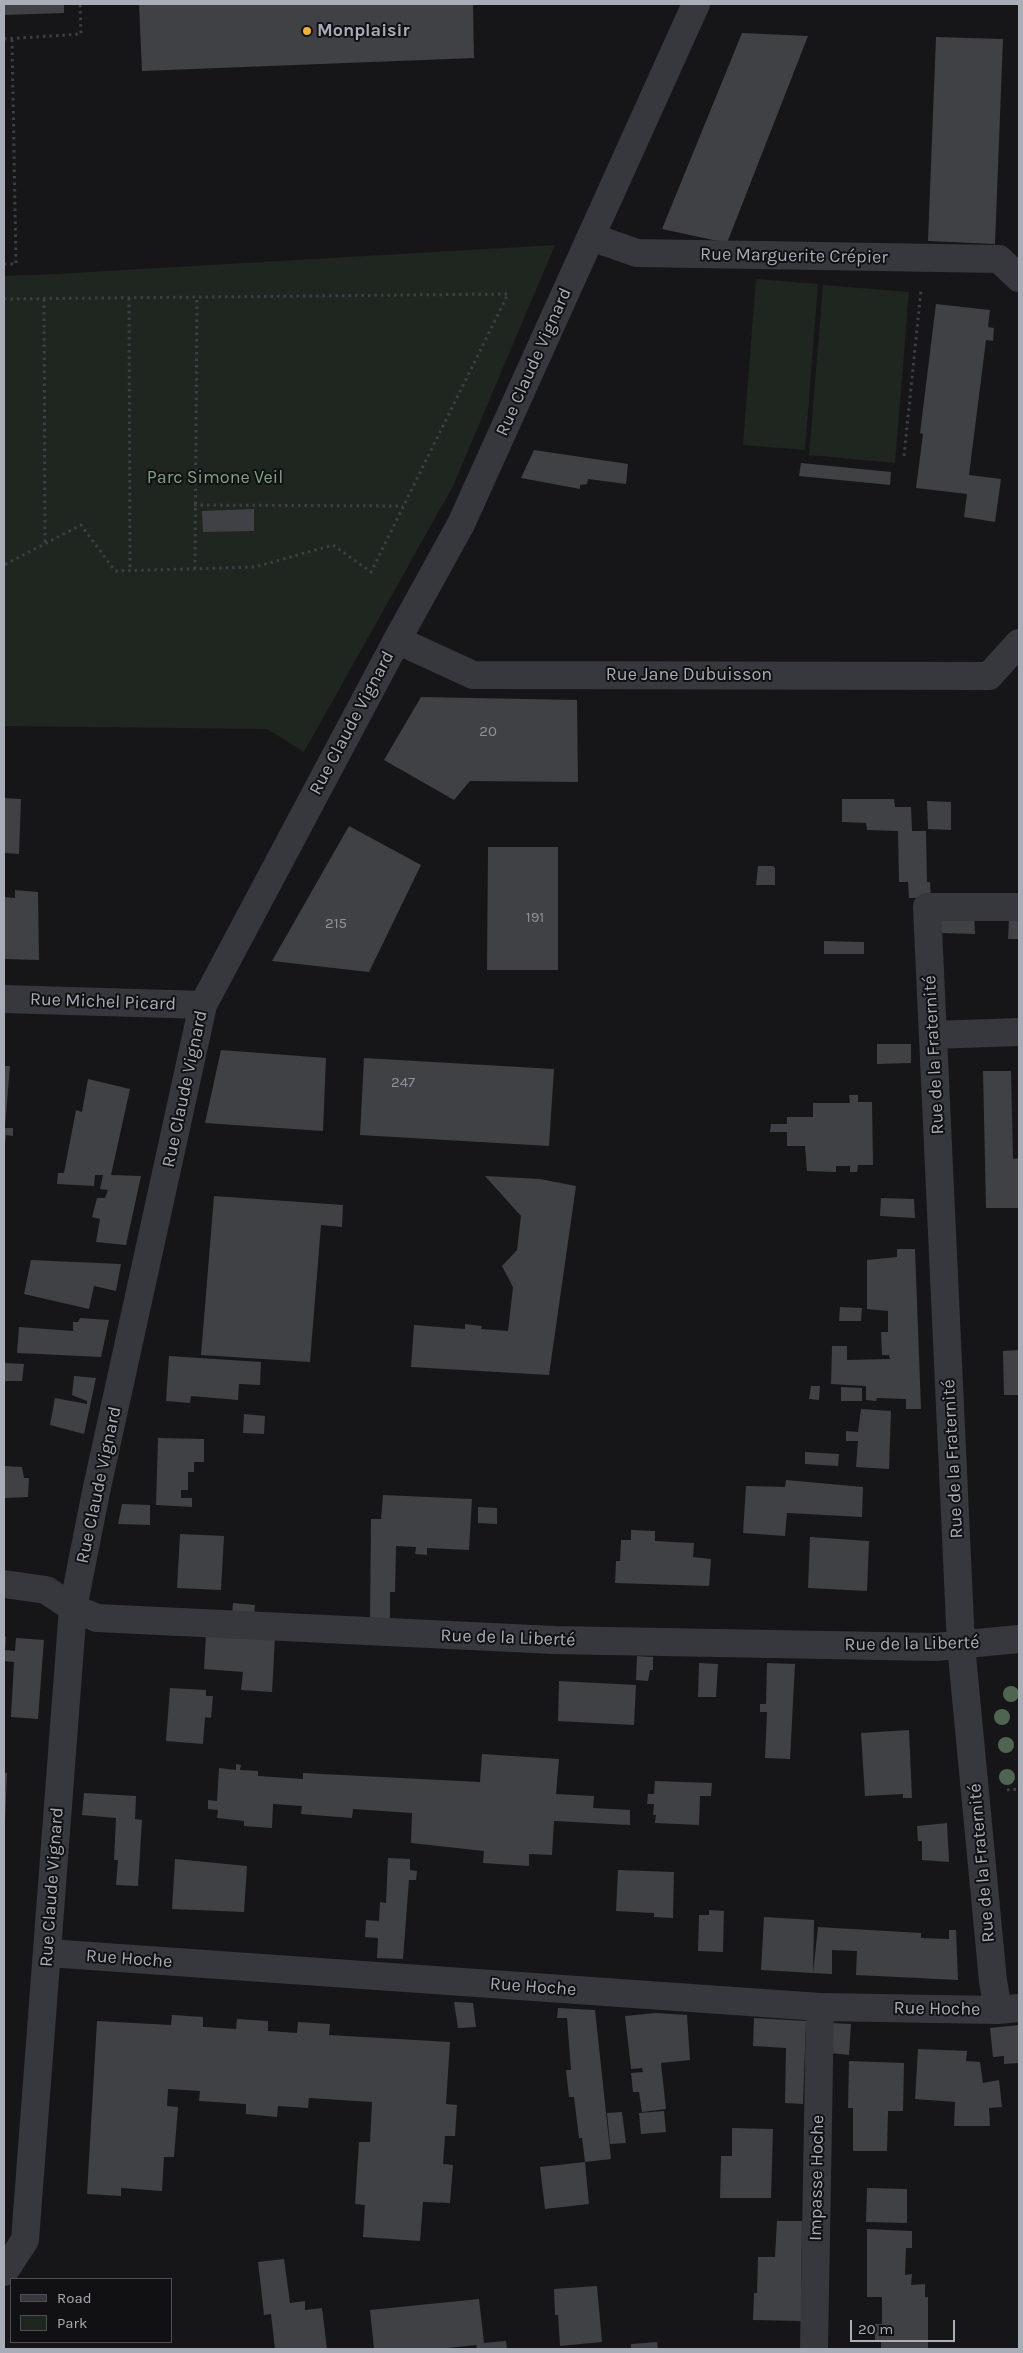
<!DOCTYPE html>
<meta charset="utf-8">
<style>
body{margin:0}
#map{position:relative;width:1023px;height:2353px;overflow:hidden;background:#161618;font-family:Karla,sans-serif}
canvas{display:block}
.frame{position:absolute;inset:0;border:5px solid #a8adb8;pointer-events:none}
.legend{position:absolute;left:10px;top:2278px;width:162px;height:65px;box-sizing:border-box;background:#111113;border:1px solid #4d4f55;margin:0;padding:6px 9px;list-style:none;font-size:15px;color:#a8adb8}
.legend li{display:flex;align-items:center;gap:10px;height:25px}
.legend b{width:25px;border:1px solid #4d4f55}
.scale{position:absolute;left:850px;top:2320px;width:105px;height:22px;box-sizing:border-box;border:2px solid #a8adb8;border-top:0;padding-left:6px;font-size:15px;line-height:18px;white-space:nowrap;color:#a8adb8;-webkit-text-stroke:4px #111113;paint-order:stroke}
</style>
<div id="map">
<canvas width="1023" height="2353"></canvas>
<div class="frame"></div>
<ul class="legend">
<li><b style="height:6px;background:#37383d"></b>Road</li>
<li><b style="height:14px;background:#1e261f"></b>Park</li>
</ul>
<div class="scale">20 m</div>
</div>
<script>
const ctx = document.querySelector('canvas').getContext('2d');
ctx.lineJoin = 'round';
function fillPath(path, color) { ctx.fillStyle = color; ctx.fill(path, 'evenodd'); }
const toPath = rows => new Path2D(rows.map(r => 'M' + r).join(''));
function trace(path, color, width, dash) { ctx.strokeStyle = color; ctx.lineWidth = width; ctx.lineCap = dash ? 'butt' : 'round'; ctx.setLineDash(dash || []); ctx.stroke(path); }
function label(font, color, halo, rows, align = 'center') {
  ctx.font = font + ' Karla,sans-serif'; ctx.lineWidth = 4; ctx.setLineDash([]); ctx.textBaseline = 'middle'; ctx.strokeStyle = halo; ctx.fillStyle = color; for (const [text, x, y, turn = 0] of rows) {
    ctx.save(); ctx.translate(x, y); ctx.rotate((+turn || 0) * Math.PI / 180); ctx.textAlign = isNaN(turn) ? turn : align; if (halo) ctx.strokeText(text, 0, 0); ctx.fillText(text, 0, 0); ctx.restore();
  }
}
const green = toPath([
 [555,245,453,486,304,752,267,729,4,726,4,276,56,274],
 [756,279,818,284,805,450,743,445],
 [823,285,909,292,895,463,809,455]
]);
const building = toPath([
 [4,4,64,4,64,13,4,15],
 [139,4,473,4,474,58,142,71],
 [742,33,808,36,727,243,662,229],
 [936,37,1003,39,995,244,928,241],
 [936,304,990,310,988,327,994,328,993,341,986,340,969,475,1001,479,995,522,964,517,967,494,916,488,923,434,920,433],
 [534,450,628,464,626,484,588,479,587,484,580,485,580,489,521,478],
 [801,463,891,472,890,485,799,476],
 [254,509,254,531,203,532,202,511],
 [421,697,577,700,578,782,470,781,454,800,384,760],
 [4,798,21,799,19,854,4,853],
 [842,799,894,799,895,807,911,807,912,831,926,831,927,882,930,882,931,898,909,898,908,882,899,882,898,831,867,830,866,823,842,822],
 [927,801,951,802,951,830,928,829],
 [349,826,421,865,369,972,272,961],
 [488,847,558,847,558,970,487,970],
 [758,866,773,866,775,868,775,885,756,885],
 [15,890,38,892,39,960,4,959,4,897,15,898],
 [1019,912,1019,939,1008,939,1009,919],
 [940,913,974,913,975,934,942,933],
 [824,941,864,942,864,954,824,954],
 [877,1044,911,1044,911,1063,877,1064],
 [221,1050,326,1058,323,1131,205,1123],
 [364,1058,554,1069,549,1146,360,1135],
 [4,1066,10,1066,5,1127,4,1127],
 [983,1071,1011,1071,1013,1159,1019,1158,1019,1208,986,1208],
 [88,1079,130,1089,111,1175,141,1176,126,1245,96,1242,100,1219,92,1217,97,1198,105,1198,108,1190,100,1189,103,1175,95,1175,94,1186,57,1184,58,1173,64,1173,76,1110,82,1112],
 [849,1095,858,1095,858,1102,872,1102,873,1165,858,1165,857,1172,850,1172,850,1166,836,1166,836,1172,807,1171,805,1146,787,1146,787,1132,770,1132,771,1124,787,1124,787,1117,813,1117,813,1103,850,1103],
 [4,1128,13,1128,13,1136,6,1135,5,1144],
 [485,1176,540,1179,576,1186,549,1375,411,1367,414,1325,465,1329,465,1324,482,1326,481,1329,508,1331,513,1287,502,1266,517,1250,521,1216],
 [214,1196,343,1205,342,1227,321,1225,310,1362,201,1355],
 [881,1198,914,1199,915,1218,880,1216],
 [897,1249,915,1249,921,1409,906,1409,906,1399,877,1398,876,1401,866,1400,866,1386,831,1384,832,1346,847,1346,847,1360,890,1359,889,1355,882,1355,881,1332,888,1332,888,1311,867,1309,867,1260,897,1257],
 [31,1260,121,1264,116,1291,94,1286,89,1309,24,1294],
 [840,1307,862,1308,861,1321,839,1321],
 [80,1318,109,1320,101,1357,17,1353,19,1327,73,1331,73,1322,78,1322],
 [1019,1350,1019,1395,1004,1395,1003,1351],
 [169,1356,261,1362,260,1385,239,1384,238,1400,191,1396,190,1403,166,1401],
 [4,1363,24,1364,22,1381,4,1381],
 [74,1376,96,1378,84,1434,50,1425,55,1398,87,1404,87,1401,72,1395],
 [811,1386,820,1386,819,1400,809,1399],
 [841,1387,862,1388,862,1401,841,1401],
 [861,1409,891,1411,889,1469,856,1467,858,1441,846,1441,846,1431,858,1432],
 [244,1414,265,1416,264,1434,243,1433],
 [158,1438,204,1439,204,1462,194,1462,194,1472,188,1472,188,1490,181,1490,181,1498,192,1498,192,1507,156,1505],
 [805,1452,839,1454,838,1466,805,1464],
 [4,1466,22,1467,24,1478,29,1478,28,1497,4,1498],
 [786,1480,863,1487,862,1517,787,1513,785,1536,743,1533,746,1486,785,1487],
 [383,1495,472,1499,469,1550,427,1548,427,1555,415,1554,416,1547,396,1546,395,1592,390,1592,390,1624,370,1623,371,1519,381,1519],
 [122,1504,150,1505,150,1525,118,1524],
 [478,1507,497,1508,497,1524,478,1523],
 [631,1530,655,1531,655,1541,694,1543,693,1557,711,1559,709,1586,615,1583,616,1561,620,1561,621,1540,631,1540],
 [180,1534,224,1536,221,1590,177,1588],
 [810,1537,869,1541,867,1591,808,1588],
 [233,1603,255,1605,254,1616,232,1616],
 [206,1634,275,1637,272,1692,241,1690,243,1672,204,1669],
 [4,1636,6,1637,5,1650,15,1651,16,1638,44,1640,38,1719,11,1717,14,1662,4,1661],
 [637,1656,653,1657,653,1670,650,1670,648,1681,636,1680],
 [699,1663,718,1664,716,1697,698,1697],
 [767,1663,795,1664,790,1759,765,1758,767,1712,760,1712,760,1704,766,1704],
 [559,1681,636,1685,634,1725,558,1721],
 [170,1688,206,1690,206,1696,213,1696,211,1718,205,1717,203,1744,166,1741],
 [909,1730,912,1798,903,1798,903,1794,865,1796,861,1733],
 [482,1754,559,1759,556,1794,594,1796,593,1808,630,1810,630,1825,554,1821,552,1855,529,1854,529,1866,483,1863,484,1851,411,1843,412,1813,353,1809,352,1818,301,1814,302,1806,273,1804,272,1828,244,1826,244,1821,217,1818,218,1810,208,1809,208,1800,217,1801,219,1768,236,1770,236,1764,241,1765,240,1770,258,1771,258,1776,303,1779,303,1773,480,1782],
 [4,1773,7,1773,5,1822,4,1822],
 [655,1781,712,1783,711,1796,700,1796,699,1825,655,1823,656,1815,653,1815,654,1804,647,1804,648,1794,654,1794],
 [84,1793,136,1796,135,1819,142,1820,138,1886,116,1885,118,1860,114,1860,116,1818,82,1815],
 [947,1823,949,1862,922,1860,922,1841,918,1841,917,1826],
 [388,1858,410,1859,410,1870,417,1871,416,1880,409,1880,403,1959,377,1958,378,1938,365,1937,366,1920,379,1921,380,1902,386,1903],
 [175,1859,247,1866,244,1912,172,1909],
 [618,1870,674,1872,673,1918,654,1917,654,1913,616,1911],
 [709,1910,724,1911,723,1952,698,1951,699,1915,709,1915],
 [764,1917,814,1920,813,1973,761,1970],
 [818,1927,921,1933,921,1938,949,1939,949,1930,956,1930,958,1980,856,1975,857,1951,832,1950,832,1974,813,1973],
 [454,2002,473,2003,476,2027,458,2028],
 [558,2008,595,2010,611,2159,585,2162,582,2138,579,2138,574,2097,569,2097,566,2070,571,2070,567,2018,557,2018],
 [656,2013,687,2015,690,2060,661,2063,666,2109,642,2112,639,2092,633,2092,631,2073,643,2072,642,2068,631,2069,625,2016],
 [172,2015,203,2017,203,2027,205,2027,236,2029,237,2019,268,2021,268,2031,297,2033,298,2022,330,2024,329,2035,450,2042,446,2104,457,2105,455,2136,445,2136,443,2164,453,2165,450,2203,423,2202,420,2241,363,2237,365,2205,355,2204,359,2142,370,2142,372,2102,309,2098,308,2108,278,2106,277,2117,246,2114,246,2104,199,2101,200,2091,168,2089,167,2106,178,2107,174,2157,164,2157,162,2191,121,2188,121,2196,87,2194,97,2021,171,2025],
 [754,2018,806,2021,803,2104,785,2103,786,2048,753,2046],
 [831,2023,851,2024,849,2055,831,2053],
 [1019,2025,1019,2063,1004,2064,1004,2056,993,2057,990,2028],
 [918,2049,967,2051,966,2061,980,2062,983,2083,999,2080,1002,2107,989,2108,990,2126,954,2126,955,2102,915,2099],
 [849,2061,904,2063,903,2111,888,2111,887,2151,853,2151,853,2108,848,2108],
 [664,2111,666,2132,641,2134,639,2113],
 [622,2112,626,2143,610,2144,607,2113],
 [732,2128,773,2129,771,2198,720,2198,721,2156,732,2156],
 [585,2162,589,2204,545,2209,540,2167],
 [867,2188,907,2189,907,2223,866,2222],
 [777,2221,802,2221,801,2321,753,2320,754,2293,757,2293,758,2257,775,2257],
 [867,2229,912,2231,912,2248,906,2248,905,2275,912,2274,911,2285,925,2284,925,2297,928,2297,928,2349,881,2349,881,2341,875,2340,875,2324,882,2324,882,2297,867,2297],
 [284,2259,290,2303,305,2301,305,2310,322,2308,327,2349,275,2349,271,2314,264,2315,258,2262],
 [597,2286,602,2342,560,2346,558,2315,555,2315,554,2289],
 [479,2299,484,2343,506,2341,507,2349,477,2349,476,2345,437,2349,374,2349,370,2310],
 [657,2342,658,2349,631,2349,631,2344]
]);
const path = toPath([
 [4,39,81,34,80,4],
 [4,264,16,264,12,39],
 [129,298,130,571],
 [4,299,508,294,371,572,333,545,255,567,115,571,81,525,4,565],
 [44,299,45,544],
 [904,456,921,290],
 [194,505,403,506],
 [195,569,197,297],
 [1007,1790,1019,1789]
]);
const minor = toPath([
 [591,237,637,253,999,259,1019,278],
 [397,640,473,675,989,676,1019,643],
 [4,999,203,1005],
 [933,1035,1019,1032],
 [4,1584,46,1590,73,1608,97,1618,554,1640,935,1647,1019,1639],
 [48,1953,820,2007,998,2010,1019,2008],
 [998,2010,993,1981,961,1645,927,907,1019,907],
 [4,2272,25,2240,73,1608,96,1492,203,1005,397,640,461,524,696,4],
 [814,2349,820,2007]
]);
const trees = [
 [1011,1694],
 [1002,1717],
 [1006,1745],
 [1007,1777]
];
const markers = [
 [307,31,5,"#f2b134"]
];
const numberNames = [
 ["20",488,732],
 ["191",535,918],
 ["215",336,924],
 ["247",403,1083]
];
const poiNames = [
 ["Monplaisir",317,31]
];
const streetNames = [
 ["Rue Marguerite Crépier",794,256,1],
 ["Rue Claude Vignard",534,362,-66],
 ["Rue Jane Dubuisson",689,675],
 ["Rue Claude Vignard",352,723,-62],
 ["Rue Michel Picard",103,1002,2],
 ["Rue de la Fraternité",934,1055,-93],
 ["Rue Claude Vignard",185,1089,-78],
 ["Rue de la Fraternité",953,1459,-93],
 ["Rue Claude Vignard",99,1485,-78],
 ["Rue de la Liberté",508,1638,2],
 ["Rue de la Liberté",912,1644,-1],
 ["Rue de la Fraternité",982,1863,-95],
 ["Rue Claude Vignard",52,1887,-86],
 ["Rue Hoche",129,1959,4],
 ["Rue Hoche",533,1987,4],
 ["Rue Hoche",937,2009,1],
 ["Impasse Hoche",817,2178,-89]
];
const parkNames = [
 ["Parc Simone Veil",215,478]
];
fillPath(green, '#1e261f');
fillPath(building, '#404145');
trace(path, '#3d3f44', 3, [2.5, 4]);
trace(minor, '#37383d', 28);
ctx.fillStyle = '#506452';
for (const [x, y] of trees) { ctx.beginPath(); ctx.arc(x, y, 8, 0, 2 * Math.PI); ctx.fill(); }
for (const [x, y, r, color] of markers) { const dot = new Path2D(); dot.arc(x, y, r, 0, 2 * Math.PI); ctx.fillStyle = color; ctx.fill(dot); trace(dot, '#111113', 2); }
label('15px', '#8e929b', null, numberNames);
label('bold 18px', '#a8adb8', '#111113', poiNames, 'left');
label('18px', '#a8adb8', '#111113', streetNames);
label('18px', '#7fa381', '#111113', parkNames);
</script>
